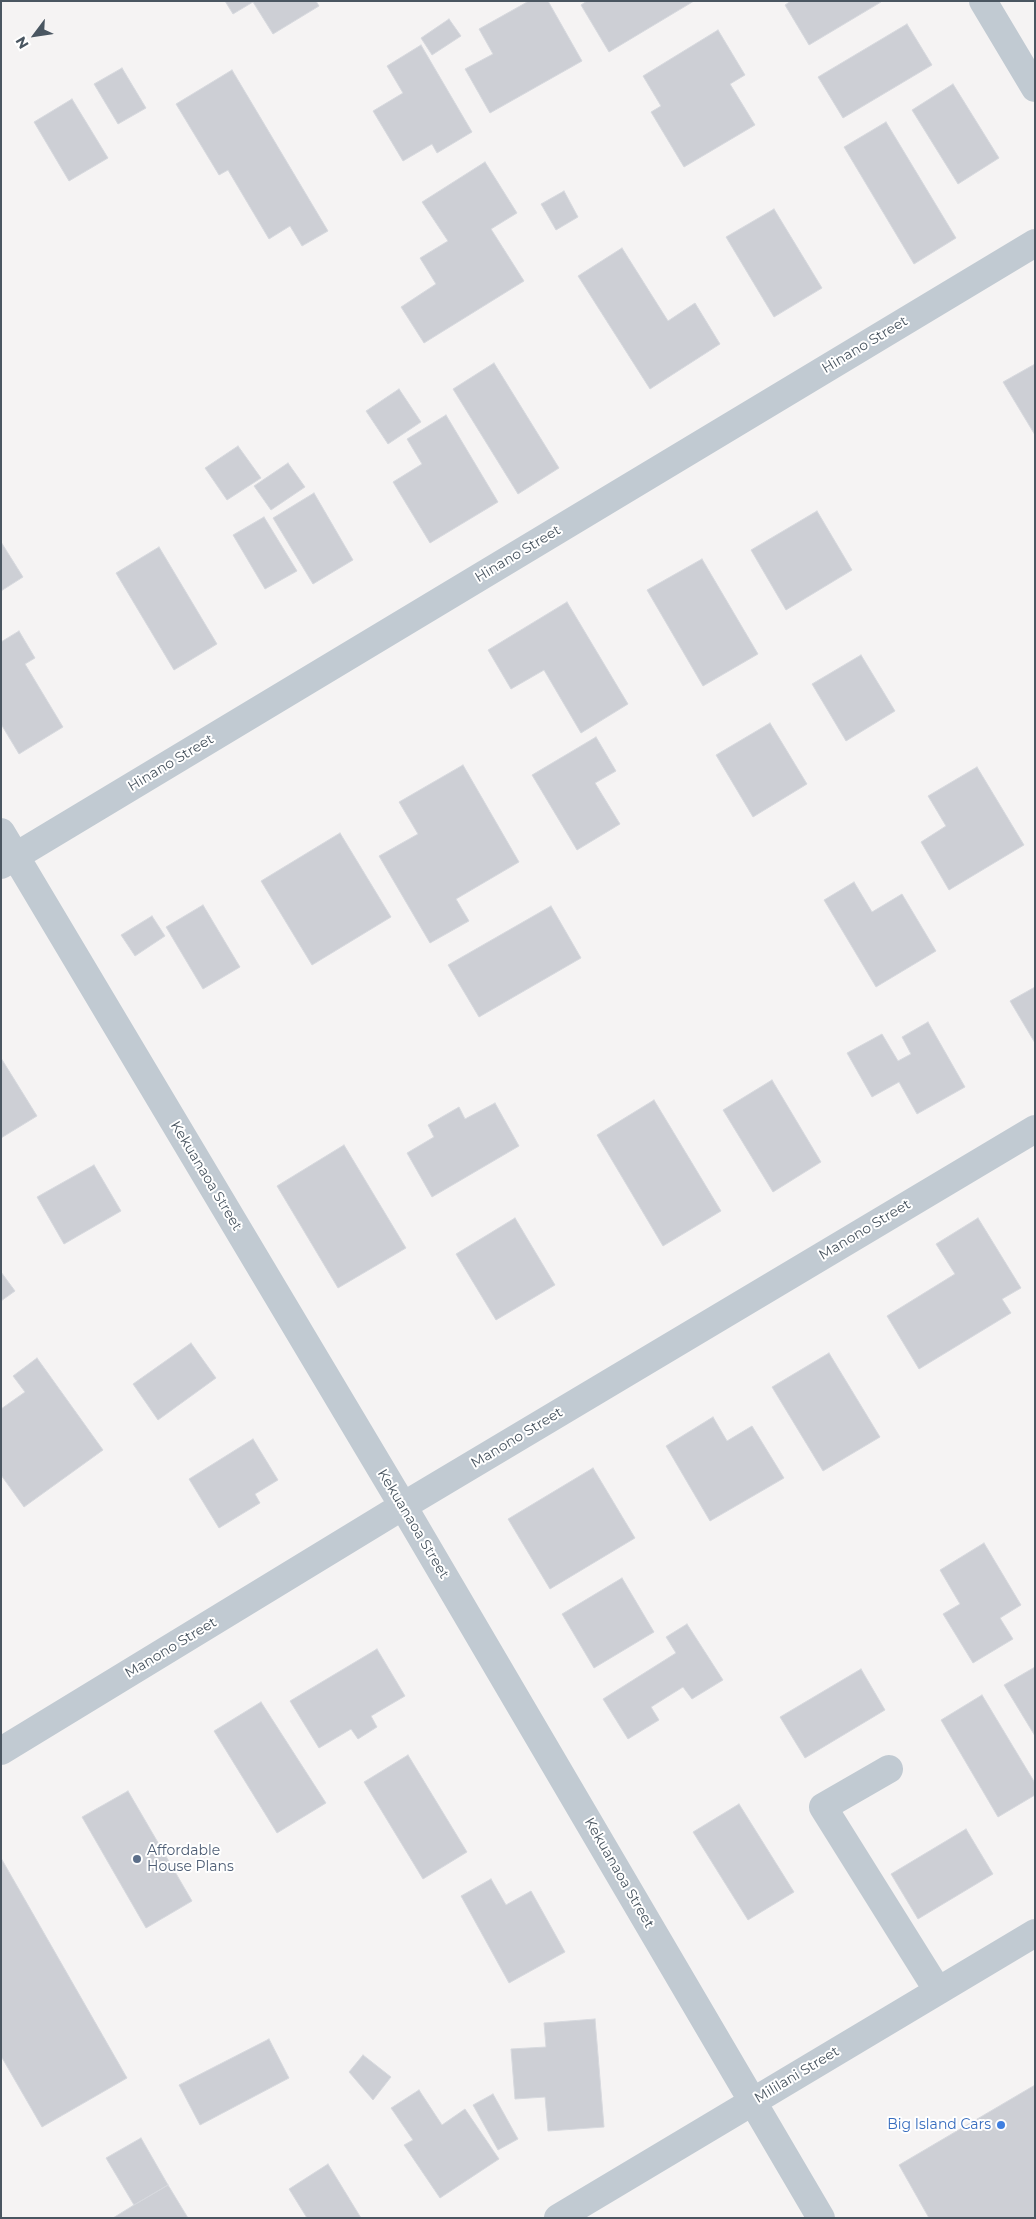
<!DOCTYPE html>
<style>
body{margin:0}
#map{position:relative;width:1036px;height:2219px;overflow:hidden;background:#f5f3f3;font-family:Montserrat,sans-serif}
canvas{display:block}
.frame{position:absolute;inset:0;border:2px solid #4a5661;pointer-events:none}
.north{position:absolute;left:10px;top:10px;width:50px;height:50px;-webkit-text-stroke:4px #fff;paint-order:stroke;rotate:239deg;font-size:14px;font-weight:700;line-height:20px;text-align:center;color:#4a5661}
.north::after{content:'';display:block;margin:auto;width:18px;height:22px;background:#4a5661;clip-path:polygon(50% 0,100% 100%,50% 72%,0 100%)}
</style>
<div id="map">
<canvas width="1036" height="2219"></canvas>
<div class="frame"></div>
<div class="north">N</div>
</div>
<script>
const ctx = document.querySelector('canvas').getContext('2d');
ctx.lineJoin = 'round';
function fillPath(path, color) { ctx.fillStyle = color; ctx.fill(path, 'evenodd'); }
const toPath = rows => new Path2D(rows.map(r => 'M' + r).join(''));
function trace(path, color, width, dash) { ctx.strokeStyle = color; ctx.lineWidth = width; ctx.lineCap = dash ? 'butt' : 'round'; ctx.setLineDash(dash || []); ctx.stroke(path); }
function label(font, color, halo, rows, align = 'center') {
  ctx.font = font + ' Montserrat,sans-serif'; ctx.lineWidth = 4; ctx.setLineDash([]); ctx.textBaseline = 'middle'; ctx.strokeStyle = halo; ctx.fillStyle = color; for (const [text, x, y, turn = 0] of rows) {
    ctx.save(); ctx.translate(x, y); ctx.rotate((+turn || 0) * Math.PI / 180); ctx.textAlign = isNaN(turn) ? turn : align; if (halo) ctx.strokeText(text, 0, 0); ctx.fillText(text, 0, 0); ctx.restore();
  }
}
const building = toPath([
 [225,1,316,1,319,6,273,34,253,2,233,14,225,1],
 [529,1,548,1,582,61,490,113,465,69,493,54,479,29,529,1],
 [587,1,694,1,609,52,581,5,587,1],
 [791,1,880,1,881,2,809,45,785,5,791,1],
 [449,19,461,36,432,55,421,38,449,19],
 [907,24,932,65,843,118,818,77,907,24],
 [718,30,745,75,730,84,755,125,684,167,651,112,661,106,643,76,718,30],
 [421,45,472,132,437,153,432,144,403,161,373,111,403,93,387,66,421,45],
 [122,68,146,108,118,124,94,84,122,68],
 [232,70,328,231,302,246,290,226,269,239,228,170,219,175,176,104,232,70],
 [953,84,999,158,958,184,912,110,953,84],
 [72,99,108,158,69,181,34,122,72,99],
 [886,122,956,238,914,264,844,147,886,122],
 [485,162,517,213,491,229,524,281,424,343,401,307,436,284,420,258,448,241,422,202,485,162],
 [564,191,578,217,556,230,541,204,564,191],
 [774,209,822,288,774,317,726,237,774,209],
 [622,248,668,321,695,303,720,344,650,389,578,276,622,248],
 [494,363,559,468,518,494,453,389,494,363],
 [1035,364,1035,435,1003,382,1035,364],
 [399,389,421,422,388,444,366,411,399,389],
 [446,415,498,502,430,543,393,482,422,464,407,439,446,415],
 [238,446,261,478,227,500,205,468,238,446],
 [288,463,305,487,271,510,254,486,288,463],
 [314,493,353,560,313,584,273,518,314,493],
 [817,511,852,570,786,610,751,550,817,511],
 [264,517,297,571,265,589,233,535,264,517],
 [1,542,23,577,1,591,1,542],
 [159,547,217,644,174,670,116,573,159,547],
 [702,559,758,654,703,686,647,590,702,559],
 [567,602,628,704,581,733,544,670,511,689,488,650,567,602],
 [19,631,35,658,25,664,63,727,19,754,1,724,1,642,19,631],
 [861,655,895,711,846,741,812,684,861,655],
 [770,723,807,784,753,817,716,755,770,723],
 [596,737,616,771,595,783,620,824,577,850,532,775,596,737],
 [463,765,519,862,456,899,469,921,430,943,379,856,418,834,399,802,463,765],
 [977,767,1024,845,949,890,921,842,946,826,928,796,977,767],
 [340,833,391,917,312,965,261,881,340,833],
 [854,882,872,912,902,894,936,951,876,987,824,900,854,882],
 [203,905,240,967,203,989,166,927,203,905],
 [551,906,581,958,479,1017,448,965,551,906],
 [152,916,165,936,135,956,121,935,152,916],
 [1035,987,1035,1043,1010,1001,1035,987],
 [928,1022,965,1087,917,1114,899,1082,872,1097,847,1053,882,1034,898,1061,911,1054,902,1037,928,1022],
 [1,1058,37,1116,1,1138,1,1058],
 [772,1080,821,1162,773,1192,723,1110,772,1080],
 [654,1100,721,1211,663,1246,597,1135,654,1100],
 [495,1103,519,1146,432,1197,407,1153,434,1137,428,1125,459,1107,465,1119,495,1103],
 [344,1145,406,1248,338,1288,277,1186,344,1145],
 [94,1165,121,1211,64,1244,37,1197,94,1165],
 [515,1218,555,1285,496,1320,456,1254,515,1218],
 [978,1218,1021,1288,1002,1299,1011,1313,919,1369,887,1316,955,1274,936,1244,978,1218],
 [1,1272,15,1291,1,1301,1,1272],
 [191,1343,216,1378,158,1420,133,1384,191,1343],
 [829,1353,880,1437,823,1471,772,1387,829,1353],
 [37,1358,103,1450,24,1507,1,1475,1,1409,25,1392,13,1376,37,1358],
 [713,1417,727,1441,752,1426,784,1478,710,1521,666,1446,713,1417],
 [253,1439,278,1480,255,1494,260,1503,219,1528,189,1479,253,1439],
 [593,1468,635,1538,550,1589,508,1519,593,1468],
 [984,1543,1021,1605,1000,1618,1013,1639,973,1663,943,1614,960,1604,940,1570,984,1543],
 [622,1578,654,1632,594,1668,562,1614,622,1578],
 [687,1624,723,1680,692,1699,683,1687,651,1707,659,1720,628,1739,603,1699,676,1653,666,1637,687,1624],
 [377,1649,405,1696,371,1716,377,1727,358,1739,351,1729,319,1748,290,1701,377,1649],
 [1035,1667,1035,1736,1004,1685,1035,1667],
 [861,1669,885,1710,805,1758,780,1717,861,1669],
 [982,1695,1035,1783,1035,1795,998,1817,941,1720,982,1695],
 [261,1702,326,1803,277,1833,214,1731,261,1702],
 [408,1755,467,1852,423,1879,364,1782,408,1755],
 [128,1791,192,1901,146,1928,82,1817,128,1791],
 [739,1804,794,1892,748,1920,693,1832,739,1804],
 [966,1829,993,1874,918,1919,891,1874,966,1829],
 [1,1858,127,2078,42,2127,1,2056,1,1858],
 [491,1879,506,1905,531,1891,565,1952,509,1983,461,1896,491,1879],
 [595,2019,604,2127,548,2131,545,2097,515,2099,511,2049,546,2047,544,2023,595,2019],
 [269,2039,289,2078,200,2125,179,2085,269,2039],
 [363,2055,391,2077,373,2100,349,2072,363,2055],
 [1035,2085,1035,2218,929,2218,899,2165,1035,2085],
 [419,2090,442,2125,465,2109,499,2159,440,2198,404,2145,413,2140,391,2108,419,2090],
 [493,2094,518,2139,498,2150,473,2105,493,2094],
 [141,2138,168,2185,134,2205,106,2158,141,2138],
 [328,2164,361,2218,307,2218,289,2189,328,2164],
 [168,2185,188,2218,113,2218,134,2205,168,2185]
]);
const minor = toPath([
 [983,1,1035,88],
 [1,832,403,1506,821,2218],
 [1,865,1035,243],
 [1,1751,403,1506,1035,1129],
 [889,1769,823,1807,938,1991],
 [558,2218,1035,1933]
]);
const markers = [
 [137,1859,5,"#5c6f8a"],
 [1001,2125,5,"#3f7fe0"]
];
const streetNames = [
 ["Hinano Street",865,345,-31],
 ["Hinano Street",518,554,-31],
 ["Hinano Street",171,763,-31],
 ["Kekuanaoa Street",206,1176,59],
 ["Manono Street",865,1230,-31],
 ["Manono Street",517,1438,-31],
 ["Kekuanaoa Street",413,1524,59],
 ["Manono Street",171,1648,-31],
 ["Kekuanaoa Street",619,1873,60],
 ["Mililani Street",797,2075,-31]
];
const serviceNames = [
 ["Affordable",147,1851],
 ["House Plans",147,1867]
];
const shopNames = [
 ["Big Island Cars",991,2125]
];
fillPath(building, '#cdcfd5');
trace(building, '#d7d9de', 1);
trace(minor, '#c1cad2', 28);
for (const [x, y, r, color] of markers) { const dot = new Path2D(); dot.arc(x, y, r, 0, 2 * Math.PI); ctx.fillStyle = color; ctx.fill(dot); trace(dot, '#fff', 2); }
label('14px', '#4a5661', '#fff', streetNames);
label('14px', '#4e5e75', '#fff', serviceNames, 'left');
label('14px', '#366cbe', '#fff', shopNames, 'right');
</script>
